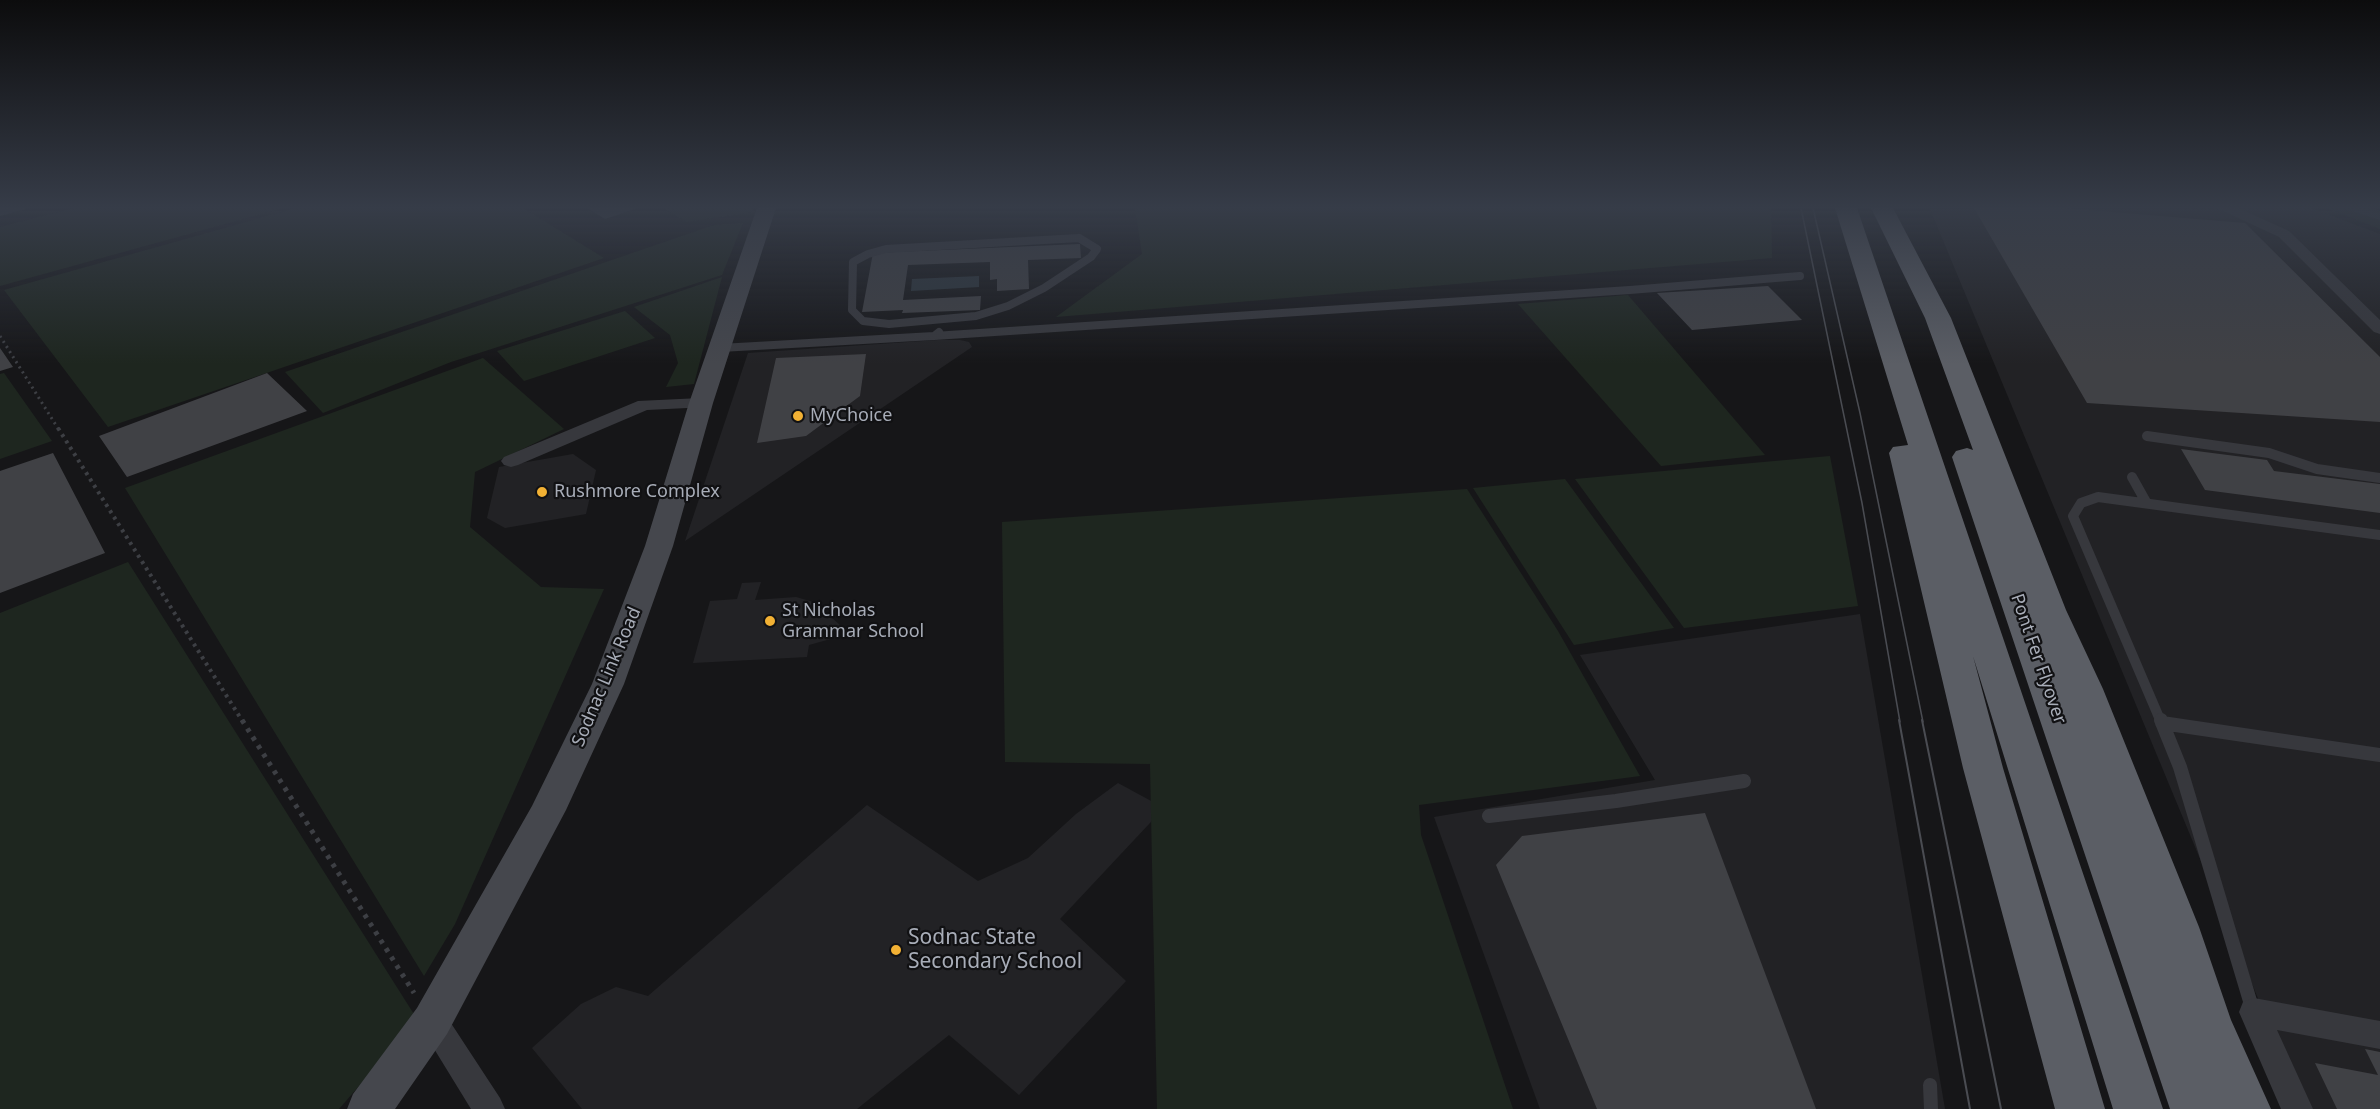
<!DOCTYPE html>
<style>
body{margin:0}
canvas{display:block;background:#161618}
</style>
<canvas width="2380" height="1109"></canvas>
<script>
const ctx = document.querySelector('canvas').getContext('2d');
ctx.lineJoin = 'round';
function fillPath(path, color) { ctx.fillStyle = color; ctx.fill(path, 'evenodd'); }
const toPath = rows => new Path2D(rows.map(r => 'M' + r).join(''));
function trace(path, color, width, dash) { ctx.strokeStyle = color; ctx.lineWidth = width; ctx.lineCap = dash ? 'butt' : 'round'; ctx.setLineDash(dash || []); ctx.stroke(path); }
function label(font, color, halo, rows, align = 'center') {
  ctx.font = font + ' "Noto Sans",sans-serif'; ctx.lineWidth = 4.5; ctx.setLineDash([]); ctx.textBaseline = 'middle'; ctx.strokeStyle = halo; ctx.fillStyle = color; for (const [text, x, y, turn = 0] of rows) {
    ctx.save(); ctx.translate(x, y); ctx.rotate((+turn || 0) * Math.PI / 180); ctx.textAlign = isNaN(turn) ? turn : align; if (halo) ctx.strokeText(text, 0, 0); ctx.fillText(text, 0, 0); ctx.restore();
  }
}
const built = toPath([
 [2311,208,2380,234,2380,1109,2304,1109,1930,209],
 [938,340,960,340,969,342,972,347,685,541,748,353],
 [573,454,596,470,586,514,505,528,487,518,499,467],
 [761,582,755,600,796,597,820,604,816,616,831,617,841,626,834,638,809,645,807,657,693,663,710,601,737,599,742,583],
 [1860,614,1945,1109,1540,1109,1434,817,1655,780,1580,655],
 [1118,783,1164,808,1060,919,1126,981,1019,1095,949,1035,857,1109,582,1109,532,1048,581,1004,616,987,648,996,867,805,978,881,1028,858,1076,814]
]);
const green = toPath([
 [74,208,283,208,0,286,0,227],
 [296,208,523,208,604,258,108,427,4,290],
 [663,208,754,208,753,212,687,222],
 [1135,208,1771,208,1772,258,1056,317,1142,254],
 [2327,208,2373,208,2380,211,2380,229],
 [743,223,722,275,451,362,323,413,285,372,714,225],
 [722,277,694,384,666,387,678,363,670,335,634,307],
 [1628,295,1765,455,1661,466,1518,304],
 [625,311,655,338,524,381,497,351],
 [483,358,564,429,475,472,470,527,541,587,604,589,455,924,424,976,125,488],
 [4,373,52,441,0,459,0,374],
 [1830,456,1858,606,1684,628,1575,479],
 [1565,479,1674,628,1574,645,1473,488],
 [1467,489,1558,631,1640,776,1419,805,1421,835,1513,1109,1157,1109,1150,764,1005,762,1002,522],
 [128,562,417,1019,339,1109,0,1109,0,613]
]);
const water = toPath([
 [979,276,979,287,911,291,912,279]
]);
const stream = toPath([
 [2352,208,2380,217]
]);
const building = toPath([
 [0,208,26,208,26,209,0,216],
 [587,208,635,208,635,209,605,219],
 [1974,208,2064,208,2245,223,2380,357,2380,422,2087,403],
 [1080,244,1081,258,1028,260,1029,289,997,291,997,279,990,280,990,262,908,265,903,300,981,296,980,310,902,313,903,310,862,312,873,253],
 [1768,286,1802,320,1692,330,1657,293],
 [0,348,13,367,0,371],
 [866,354,860,396,806,436,757,443,776,358],
 [267,373,307,411,127,477,99,436],
 [2181,449,2267,460,2274,471,2380,484,2380,513,2205,490],
 [53,453,105,553,0,593,0,471],
 [1705,813,1816,1109,1597,1109,1496,865,1522,836],
 [2365,1049,2380,1052,2380,1109,2337,1109,2315,1063,2378,1075]
]);
const pathFar2 = toPath([
 [0,336,59,430]
]);
const pathFar1 = toPath([
 [58,428,243,722]
]);
const path = toPath([
 [242,720,414,993]
]);
const serviceFar2 = toPath([
 [1079,238,1097,249,1091,257,1044,288,1008,306,976,316,889,324,863,321,852,310,853,262,868,254,886,249,1079,238],
 [934,336,1630,290,1800,276],
 [720,348,934,336,939,332]
]);
const serviceFar1 = toPath([
 [2147,436,2269,453,2317,469,2380,478],
 [2132,477,2146,502],
 [2161,722,2073,516,2081,503,2098,497,2380,535]
]);
const service = toPath([
 [2161,720,2180,767,2253,1011],
 [2162,723,2380,755],
 [1489,816,1616,801,1744,781],
 [1930,1085,1931,1109]
]);
const minor = toPath([
 [2217,208,2238,208,2289,231,2380,320,2380,334,2374,332,2279,237,2217,208],
 [701,398,707,399,710,403,707,407,647,410,518,465,511,467,504,465,501,461,504,457,638,401,701,398],
 [2254,998,2380,1021,2380,1049,2277,1030,2313,1109,2281,1109,2239,1012,2243,1002,2254,998],
 [432,1007,443,1011,500,1098,505,1109,471,1109,417,1021,421,1011,432,1007]
]);
const secondary = toPath([
 [757,208,776,208,713,403,673,546,624,684,566,810,447,1034,395,1109,347,1109,353,1094,417,1008,532,806,592,684,645,546,689,403,757,208]
]);
const trunk = toPath([
 [1835,208,1857,208,2163,1109,2113,1109,1973,656,2003,768,2105,1109,2055,1109,1963,768,1889,453,1893,447,1908,445,1835,208],
 [1871,208,1893,208,1951,318,2066,610,2103,689,2199,927,2231,1020,2271,1109,2170,1109,1952,457,1956,451,1967,448,1973,450,1925,318,1871,208]
]);
const tramFar1 = toPath([
 [1801,208,1862,503,1900,722],
 [1813,208,1860,413,1923,722]
]);
const tram = toPath([
 [1899,720,1970,1109],
 [1922,720,2001,1109]
]);
const markers = [
 [798,416,6,"#f2b134"],
 [542,492,6,"#f2b134"],
 [770,621,6,"#f2b134"],
 [896,950,6,"#f2b134"]
];
const poiNames = [
 ["MyChoice",810,416],
 ["Rushmore Complex",554,492],
 ["St Nicholas",782,611],
 ["Grammar School",782,632]
];
const streetNames = [
 ["Pont Fer Flyover",2038,659,71],
 ["Sodnac Link Road",607,677,-67]
];
const nearPoinames = [
 ["Sodnac State",908,938],
 ["Secondary School",908,962]
];
fillPath(built, '#222225');
fillPath(green, '#1e261f');
fillPath(water, '#2c353c');
trace(stream, '#2c353c', 6);
fillPath(building, '#404145');
trace(pathFar2, '#3d3f44', 3, [2, 4]);
trace(pathFar1, '#3d3f44', 4, [3, 4.5]);
trace(path, '#3d3f44', 5, [4, 6]);
trace(serviceFar2, '#37383d', 8);
trace(serviceFar1, '#37383d', 10);
trace(service, '#37383d', 14);
fillPath(minor, '#37383d');
fillPath(secondary, '#45474d');
fillPath(trunk, '#5b5e65');
trace(tramFar1, '#4a4c52', 1.5);
trace(tram, '#4a4c52', 2);
const sky = ctx.createLinearGradient(0, 0, 0, 364);
sky.addColorStop(0, '#0c0c0d');
sky.addColorStop(0.57, '#363c48');
sky.addColorStop(1, '#363c4800');
ctx.fillStyle = sky;
ctx.fillRect(0, 0, 2380, 364);
for (const [x, y, r, color] of markers) { const dot = new Path2D(); dot.arc(x, y, r, 0, 2 * Math.PI); ctx.fillStyle = color; ctx.fill(dot); trace(dot, '#111113', 2); }
label('18px', '#a8adb8', '#111113', poiNames, 'left');
label('18px', '#a8adb8', '#111113', streetNames);
label('21px', '#a8adb8', '#111113', nearPoinames, 'left');
</script>
